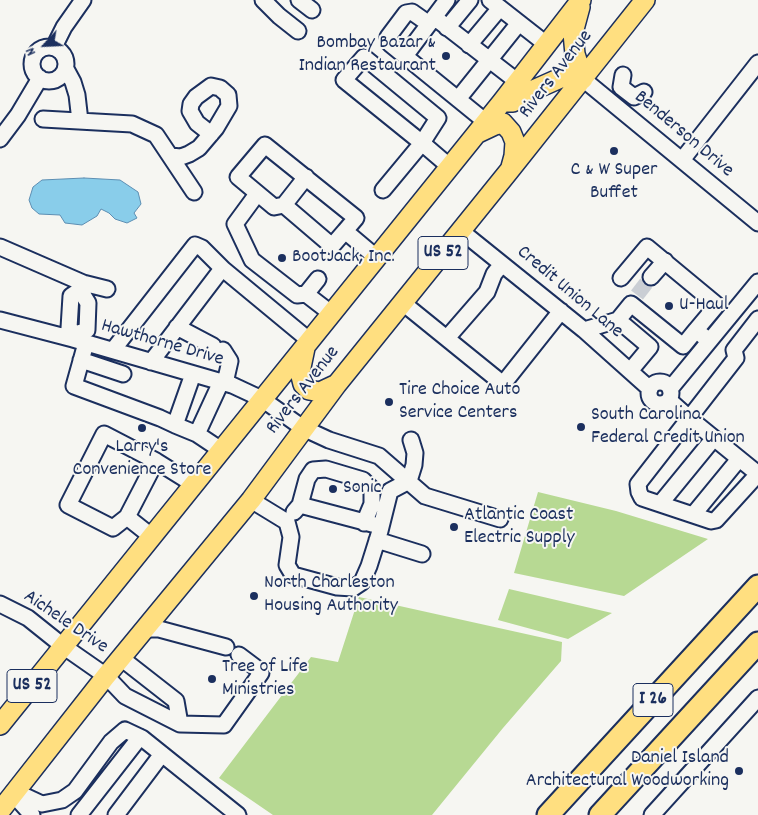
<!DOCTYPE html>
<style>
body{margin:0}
#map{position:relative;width:758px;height:815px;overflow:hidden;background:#f6f6f2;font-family:Dekko,sans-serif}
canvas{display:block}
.north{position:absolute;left:20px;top:20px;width:50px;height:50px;-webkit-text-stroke:4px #f6f6f2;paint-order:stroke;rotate:245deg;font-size:14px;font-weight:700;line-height:20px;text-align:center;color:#1b2f5e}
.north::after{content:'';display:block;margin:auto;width:18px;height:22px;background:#1b2f5e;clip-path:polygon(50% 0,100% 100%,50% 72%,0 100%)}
</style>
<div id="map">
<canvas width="758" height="815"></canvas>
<div class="north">N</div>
</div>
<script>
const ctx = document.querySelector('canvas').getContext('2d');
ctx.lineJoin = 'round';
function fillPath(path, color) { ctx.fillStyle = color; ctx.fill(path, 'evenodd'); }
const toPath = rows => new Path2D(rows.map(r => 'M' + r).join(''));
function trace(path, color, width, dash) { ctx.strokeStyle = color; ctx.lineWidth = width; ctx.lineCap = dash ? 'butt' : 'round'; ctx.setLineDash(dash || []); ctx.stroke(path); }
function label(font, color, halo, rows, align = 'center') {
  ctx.font = font + ' Dekko,sans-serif'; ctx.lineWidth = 4; ctx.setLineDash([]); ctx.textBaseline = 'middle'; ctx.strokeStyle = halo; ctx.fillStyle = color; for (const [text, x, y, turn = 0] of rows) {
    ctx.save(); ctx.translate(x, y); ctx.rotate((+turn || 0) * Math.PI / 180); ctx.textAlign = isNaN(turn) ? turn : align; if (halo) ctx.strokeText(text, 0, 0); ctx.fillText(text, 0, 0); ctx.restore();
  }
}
const green = toPath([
 [538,492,616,511,708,539,624,596,514,573],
 [509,589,612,613,568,639,498,620],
 [359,597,562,642,561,661,503,728,432,815,273,815,219,778,311,657,338,662]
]);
const water = toPath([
 [84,178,120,180,138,192,141,204,134,213,137,218,127,223,115,219,109,213,101,209,97,216,82,225,65,223,60,215,39,214,32,208,29,200,33,187,42,180,84,178]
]);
const minorTunnel = toPath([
 [637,295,651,277]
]);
const minor = toPath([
 [263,0,279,16,298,31],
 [299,0,312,10],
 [490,0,546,44],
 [434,17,518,82],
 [429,24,412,12,406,13,388,37,390,44,486,122],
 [447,28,470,0],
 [469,45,500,8],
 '32 64a17 17 0 1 1 34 0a17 17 0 1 1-34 0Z',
 [54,47,64,27,83,0],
 [405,56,447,0],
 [66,69,73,82,77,95,80,121],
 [623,75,621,87,634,97,644,92],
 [583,79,758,223],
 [458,99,519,23],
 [43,119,132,124,156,135,194,192],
 [0,139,18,115,40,78],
 [170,156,181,157,189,154,199,148,216,128,229,106,228,95,220,88,211,86,196,97,191,104,190,111,197,123,211,134],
 [682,160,758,63],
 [383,190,422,143,438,118,364,57,344,80,422,143,450,167],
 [257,194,235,224,252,260,297,295,306,294,318,279],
 [284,205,306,177],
 [345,231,332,246,284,205,274,207,238,177,265,145,356,218,345,231,377,258],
 [461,231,584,330,650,389],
 [0,247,83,283,107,289],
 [651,277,665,261],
 [621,278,647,247,717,305,696,330,709,341],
 [306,294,332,314],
 [403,303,503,384,561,311],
 [758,319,734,350,736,358,638,484,639,492,642,498,711,521,716,520,758,474],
 [0,320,73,339,232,385,262,399,303,428,329,440,379,456,425,496,500,519],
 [618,320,631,304,683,346,696,330],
 [177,327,213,346],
 [584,330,618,320,650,347,630,371],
 [75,334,69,328,71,296,80,290,83,283],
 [75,334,87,330,88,303,80,290],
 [447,338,487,292,494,274,502,264],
 [86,343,74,386,160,418,175,425],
 [113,350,195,245,202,248,223,269],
 [223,350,230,361,225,383],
 [81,360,123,374],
 [151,362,218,274,223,269,310,341],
 [193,374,175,425,197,434,221,450],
 '649 393a11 11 0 1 1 22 0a11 11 0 1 1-22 0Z',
 [670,389,758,282],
 [669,400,688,417,758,474],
 [197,434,221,382],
 [251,500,287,522,291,537,287,565,293,575,337,587,353,588,362,582,369,566,380,531,390,491,409,481,414,465,415,453,411,440],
 [660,504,714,438],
 [300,505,307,479,313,470,326,469,363,480,372,489,372,504,364,523],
 [294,512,300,505,372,524],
 [693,515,739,459],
 [127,517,113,528,68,505,104,434,156,461],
 [151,536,127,517,156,461,193,484],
 [377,540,422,554],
 [0,604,28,618,63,646,106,676,125,696,180,724,224,725,261,673,255,667,239,655],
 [145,629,159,629,226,647],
 [121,658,176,701,180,724],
 [13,794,27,797,42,804,62,800,75,791,111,742,125,730,142,738,238,815],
 [13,794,32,815],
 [79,815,140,737],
 [116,815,162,754],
 [652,815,758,698]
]);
const major = toPath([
 [580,7,573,33,575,54,583,79],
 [502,102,513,102,529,92,565,76,583,79],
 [478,133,495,125,503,123,511,132,515,142,514,156,511,167],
 [305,348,300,372,303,384,309,390,320,392,337,384],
 [0,725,502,102,581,0],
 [0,811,106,676,251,500,337,384,509,171,645,0]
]);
const highway = toPath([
 [548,815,758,586],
 [600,815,758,643]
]);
const markers = [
 [446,56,5,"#1b2f5e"],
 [614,151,5,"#1b2f5e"],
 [282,258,5,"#1b2f5e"],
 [669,306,5,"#1b2f5e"],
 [389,402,5,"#1b2f5e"],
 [581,427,5,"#1b2f5e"],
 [142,428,5,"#1b2f5e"],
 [333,489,5,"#1b2f5e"],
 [454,527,5,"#1b2f5e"],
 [254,596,5,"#1b2f5e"],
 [212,679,5,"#1b2f5e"],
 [739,771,5,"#1b2f5e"]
];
const shields = [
 [443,253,50],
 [32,686,50],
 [653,700,40]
];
const shieldNames = [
 ["US 52",443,253],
 ["US 52",32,686],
 ["I 26",653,700]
];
const poiNames = [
 ["Bombay Bazar &",436,44,"right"],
 ["Indian Restaurant",436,67,"right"],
 ["C & W Super",614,171,"center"],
 ["Buffet",614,194,"center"],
 ["BootJack, Inc.",292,258],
 ["U-Haul",679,306],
 ["Tire Choice Auto",399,391],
 ["Service Centers",399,414],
 ["South Carolina",591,416],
 ["Federal Credit Union",591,439],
 ["Larry's",142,448,"center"],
 ["Convenience Store",142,471,"center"],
 ["Sonic",343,489],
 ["Atlantic Coast",464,516],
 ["Electric Supply",464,539],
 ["North Charleston",264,584],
 ["Housing Authority",264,607],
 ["Tree of Life",222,668],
 ["Ministries",222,691],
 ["Daniel Island",729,759,"right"],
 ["Architectural Woodworking",729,782,"right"]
];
const streetNames = [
 ["Rivers Avenue",557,75,-52],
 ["Benderson Drive",683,135,40],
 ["Credit Union Lane",569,293,40],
 ["Hawthorne Drive",162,344,16],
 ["Rivers Avenue",304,391,-52],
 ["Aichele Drive",65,623,34]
];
fillPath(green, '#b7d993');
fillPath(water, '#89cdea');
trace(water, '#5d8eb2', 1);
trace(minorTunnel, '#caced4', 15, [15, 8]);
trace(minor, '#1b2f5e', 19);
trace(major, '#1b2f5e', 22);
trace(highway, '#1b2f5e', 25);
trace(minor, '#f6f6f2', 15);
trace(major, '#ffdf80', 19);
trace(highway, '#ffdf80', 21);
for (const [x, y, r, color] of markers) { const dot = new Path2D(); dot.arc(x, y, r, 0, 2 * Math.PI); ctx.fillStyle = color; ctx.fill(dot); trace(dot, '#f6f6f2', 2); }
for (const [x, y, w] of shields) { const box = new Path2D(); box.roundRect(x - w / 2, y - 16.5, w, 33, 4); ctx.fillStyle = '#f6f6f2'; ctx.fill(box); trace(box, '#1b2f5e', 1); }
label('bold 19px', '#1b2f5e', null, shieldNames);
label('20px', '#1b2f5e', '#f6f6f2', poiNames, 'left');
label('20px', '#1b2f5e', '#f6f6f2', streetNames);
</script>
